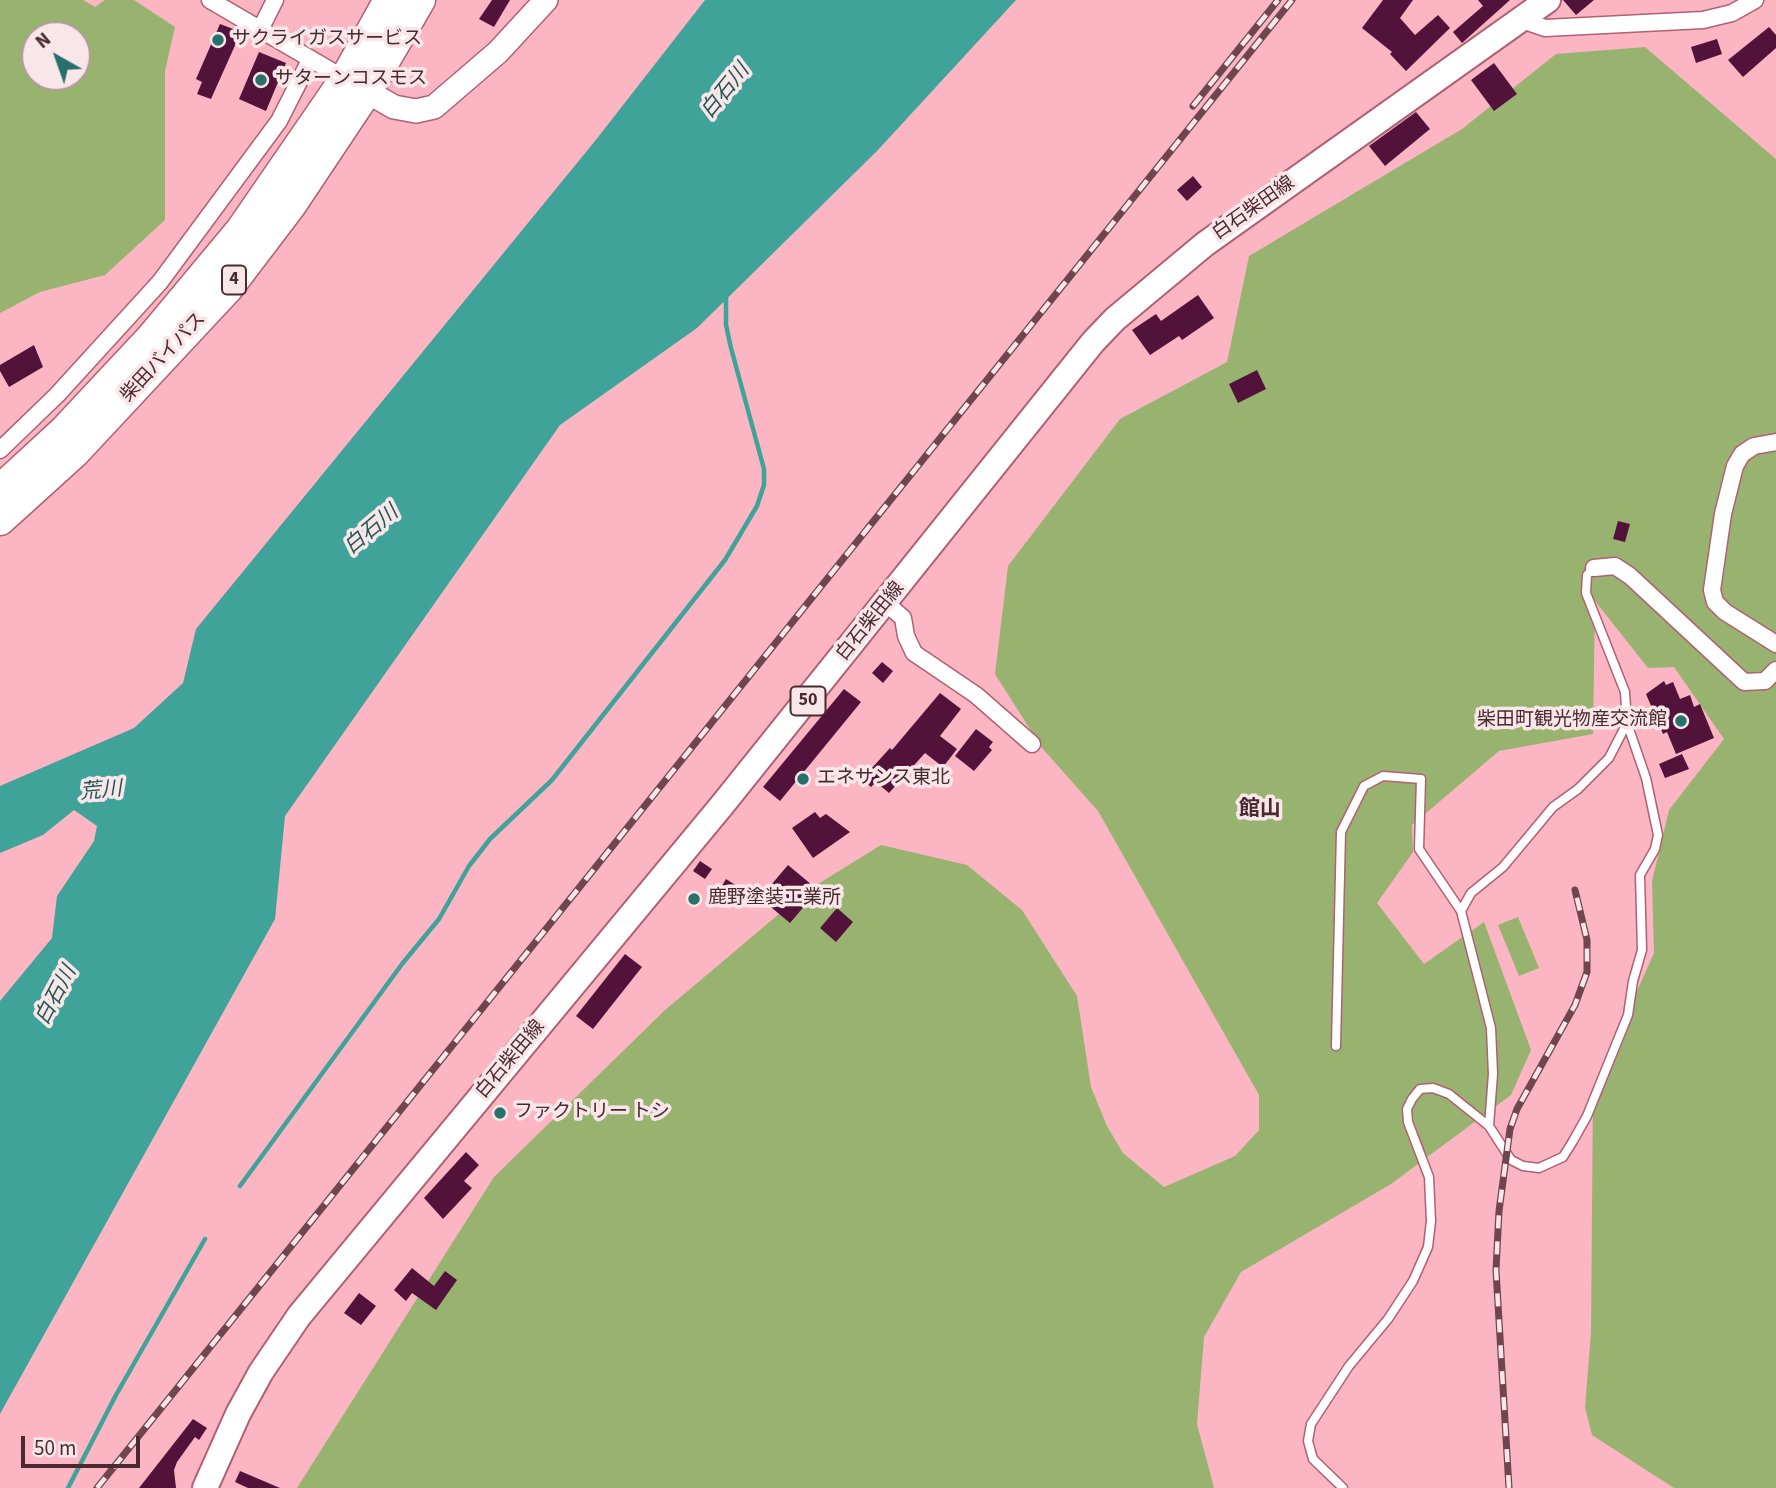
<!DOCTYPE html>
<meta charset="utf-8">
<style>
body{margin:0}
#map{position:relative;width:1776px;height:1488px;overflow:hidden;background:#fcb5c2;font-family:"Source Sans 3",sans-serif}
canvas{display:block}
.north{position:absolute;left:21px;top:21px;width:70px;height:70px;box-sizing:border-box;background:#f9e6e9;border:2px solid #b39a9f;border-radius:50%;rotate:320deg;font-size:19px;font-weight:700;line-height:28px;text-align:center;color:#4b2930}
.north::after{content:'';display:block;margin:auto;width:24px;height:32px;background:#28716a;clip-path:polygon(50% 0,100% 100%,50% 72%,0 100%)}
.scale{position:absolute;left:21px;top:1436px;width:119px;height:32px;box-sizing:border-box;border:4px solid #4b2930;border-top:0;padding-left:9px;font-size:21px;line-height:24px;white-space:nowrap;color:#4b2930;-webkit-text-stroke:5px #f9e6e9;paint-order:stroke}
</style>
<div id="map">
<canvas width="1776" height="1488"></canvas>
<div class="north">N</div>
<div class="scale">50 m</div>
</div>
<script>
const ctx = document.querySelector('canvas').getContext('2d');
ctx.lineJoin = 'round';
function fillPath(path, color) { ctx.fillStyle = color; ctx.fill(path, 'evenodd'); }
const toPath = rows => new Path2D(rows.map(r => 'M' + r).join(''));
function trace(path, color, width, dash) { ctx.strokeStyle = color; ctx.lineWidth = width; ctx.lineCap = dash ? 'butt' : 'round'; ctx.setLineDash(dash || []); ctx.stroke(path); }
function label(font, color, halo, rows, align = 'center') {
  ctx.font = font + ' "Source Sans 3","Noto Sans JP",sans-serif'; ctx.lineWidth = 7; ctx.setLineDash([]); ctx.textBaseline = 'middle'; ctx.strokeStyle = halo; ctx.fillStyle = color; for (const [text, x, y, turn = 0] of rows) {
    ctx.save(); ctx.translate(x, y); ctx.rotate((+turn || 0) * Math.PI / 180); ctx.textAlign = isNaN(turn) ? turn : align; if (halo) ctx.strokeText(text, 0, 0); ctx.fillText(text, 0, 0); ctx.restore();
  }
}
const green = toPath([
 [0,0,83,0,95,7,105,0,134,0,175,27,165,71,165,220,105,275,40,292,0,313],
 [77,35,77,77,35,77,35,35],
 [1645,47,1776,159,1776,1488,1674,1488,1592,1435,1585,1407,1591,1332,1593,1089,1654,953,1652,881,1669,810,1724,739,1674,667,1648,668,1595,601,1593,734,1499,751,1412,825,1413,852,1377,903,1424,964,1484,922,1531,1050,1511,1095,1391,1184,1241,1272,1204,1337,1197,1424,1214,1488,297,1488,494,1177,664,1011,805,892,881,845,967,865,1022,910,1077,996,1091,1087,1107,1126,1123,1153,1164,1187,1235,1156,1259,1130,1259,1095,1098,811,1042,748,995,674,1008,566,1120,419,1227,362,1249,256,1462,129,1556,54],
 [1518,917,1539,968,1519,976,1498,925]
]);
const water = toPath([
 [705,0,1016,0,877,151,697,328,560,425,285,816,275,919,0,1414,0,1001,52,938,57,896,94,841,97,826,74,810,43,835,0,853,0,786,134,728,183,683,196,629,595,141]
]);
const stream = toPath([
 [240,1186,402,964,439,919,469,866,490,839,552,780,725,560,757,506,764,485,764,469,731,348,726,325,726,295],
 [68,1488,116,1395,205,1239]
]);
const building = toPath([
 [492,0,510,0,494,27,479,19],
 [1383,0,1413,0,1400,18,1415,35,1438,15,1450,28,1406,71,1390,54,1392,52,1362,28],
 [1478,0,1510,0,1462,43,1453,32,1483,6],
 [1563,0,1594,0,1576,15],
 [220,24,241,32,211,99,197,94,202,82,196,79],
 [1769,27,1776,35,1776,48,1743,77,1728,60],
 [1717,39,1722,54,1696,63,1691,47],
 [259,52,286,63,266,111,239,99],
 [1494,63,1517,94,1494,111,1471,80],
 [1416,112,1430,129,1385,166,1369,146],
 [1193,176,1202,187,1187,201,1177,190],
 [1198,295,1214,318,1182,340,1179,336,1150,355,1132,330,1156,314,1161,321],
 [34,345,43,367,9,387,0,371,0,365],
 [1257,370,1266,389,1238,403,1229,384],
 [1618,521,1630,524,1625,542,1613,539],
 [882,662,893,671,883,683,872,673],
 [1664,681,1666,685,1673,682,1680,699,1690,695,1694,707,1700,704,1714,738,1676,754,1667,732,1663,734,1646,694],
 [844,689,861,702,780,801,763,787],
 [940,693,961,709,940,736,957,749,943,767,925,753,889,793,876,782,871,787,862,779,890,748,892,750],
 [976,729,993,742,989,747,992,750,974,771,955,756],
 [1682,754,1689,769,1665,778,1659,764],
 [815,812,820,818,826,814,850,832,813,858,792,828],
 [700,861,712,869,705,879,693,871],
 [788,865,818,890,790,923,760,898],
 [726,879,745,891,738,902,719,891],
 [837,908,853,922,836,942,820,928],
 [625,954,642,967,593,1029,576,1016],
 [466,1152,479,1165,464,1181,472,1188,443,1219,424,1198],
 [412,1268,434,1286,445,1271,457,1280,436,1310,412,1293,406,1301,394,1290],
 [359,1293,376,1306,361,1325,344,1313],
 [193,1419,207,1428,199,1440,195,1437,177,1462,174,1470,176,1488,139,1488],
 [240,1471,280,1488,248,1488,235,1482]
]);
const lane = toPath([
 [1336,1046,1341,832,1364,786,1383,776,1421,779,1419,849,1461,911],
 [1489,1126,1493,1074,1491,1028,1461,911,1471,893,1503,867,1553,807,1578,789,1609,758,1627,723],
 [1343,1488,1313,1459,1308,1441,1311,1424,1349,1366,1388,1319,1413,1281,1428,1247,1431,1221,1429,1177,1408,1122,1407,1109,1412,1099,1420,1089,1433,1088,1449,1094,1489,1126,1511,1160,1523,1166,1539,1168,1563,1157,1573,1141,1587,1116,1628,1015,1633,981,1642,950,1640,875,1655,849,1658,835,1646,778,1627,723,1625,692,1586,593,1587,575,1594,568]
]);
const street = toPath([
 [210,0,345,79],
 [1522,20,1545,28,1703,20,1732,13,1755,0],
 [260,30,275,0],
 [1776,442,1754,446,1742,454,1735,466,1723,514,1712,590,1715,602,1725,612,1776,644],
 [0,450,57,395,160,282,279,121,310,60],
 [1594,568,1615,566,1630,576,1744,682,1765,681,1776,670],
 [887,604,903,618,906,636,914,653,976,695,1032,744]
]);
const secondary = toPath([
 [354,84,394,107,416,111,434,107,498,52,546,0]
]);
const primary = toPath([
 [205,1488,238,1414,261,1372,299,1316,723,804,1093,342,1115,319,1205,244,1548,0]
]);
const highway = toPath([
 [0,490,64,431,151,338,241,230,345,79,389,0],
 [0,520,74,453,228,288,291,205,367,91,420,0]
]);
const rail = toPath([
 [1193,106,1278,0],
 [97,1488,1292,0],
 [1509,1488,1496,1270,1499,1211,1510,1129,1517,1109,1575,1005,1587,972,1587,940,1575,890]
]);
const markers = [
 [218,40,7,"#28716a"],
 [261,80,7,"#28716a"],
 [1681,721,7,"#28716a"],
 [803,779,7,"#28716a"],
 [694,899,7,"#28716a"],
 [500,1113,7,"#28716a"]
];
const shields = [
 [234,280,24],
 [808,701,35]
];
const shieldNames = [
 ["4",234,280],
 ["50",808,701]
];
const poiNames = [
 ["サクライガスサービス",232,40],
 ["サターンコスモス",275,80],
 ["柴田町観光物産交流館",1667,721,"right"],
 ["エネサンス東北",817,779],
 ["鹿野塗装工業所",708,899],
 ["ファクトリー トシ",514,1113]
];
const streetNames = [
 ["白石柴田線",1254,209,-35],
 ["柴田バイパス",164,358,-47],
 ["白石柴田線",871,622,-51],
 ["白石柴田線",511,1060,-50]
];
const waterNames = [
 ["白石川",726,92,-51],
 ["白石川",372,531,-40],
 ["荒川",101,792,-5],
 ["白石川",57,996,-62]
];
const neighbourhoodNames = [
 ["館山",1260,810]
];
fillPath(green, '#98b370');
fillPath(water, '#3fa39a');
trace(stream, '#3fa39a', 4.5);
fillPath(building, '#52123a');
trace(lane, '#b16072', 11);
trace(street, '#b16072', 19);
trace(secondary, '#b16072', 26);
trace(primary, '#b16072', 28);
trace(highway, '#b16072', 33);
trace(lane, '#fff', 8);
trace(street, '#fff', 16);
trace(secondary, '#fff', 23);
trace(primary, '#fff', 24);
trace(highway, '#fff', 30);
trace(rail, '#70464e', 7);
trace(rail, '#f9e6e9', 4.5, [13]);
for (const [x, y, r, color] of markers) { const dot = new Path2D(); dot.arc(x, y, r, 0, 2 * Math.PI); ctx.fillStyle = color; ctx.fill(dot); trace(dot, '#f9e6e9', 2.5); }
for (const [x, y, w] of shields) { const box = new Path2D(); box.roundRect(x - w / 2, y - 14.5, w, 29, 5); ctx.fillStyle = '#f9e6e9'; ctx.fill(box); trace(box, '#4b2930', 2); }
label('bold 18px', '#4b2930', null, shieldNames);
label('19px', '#4b2930', '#f9e6e9', poiNames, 'left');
label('19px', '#4b2930', '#f9e6e9', streetNames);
label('italic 21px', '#215853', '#f9e6e9', waterNames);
label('bold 21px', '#4b2930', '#f9e6e9', neighbourhoodNames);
</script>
